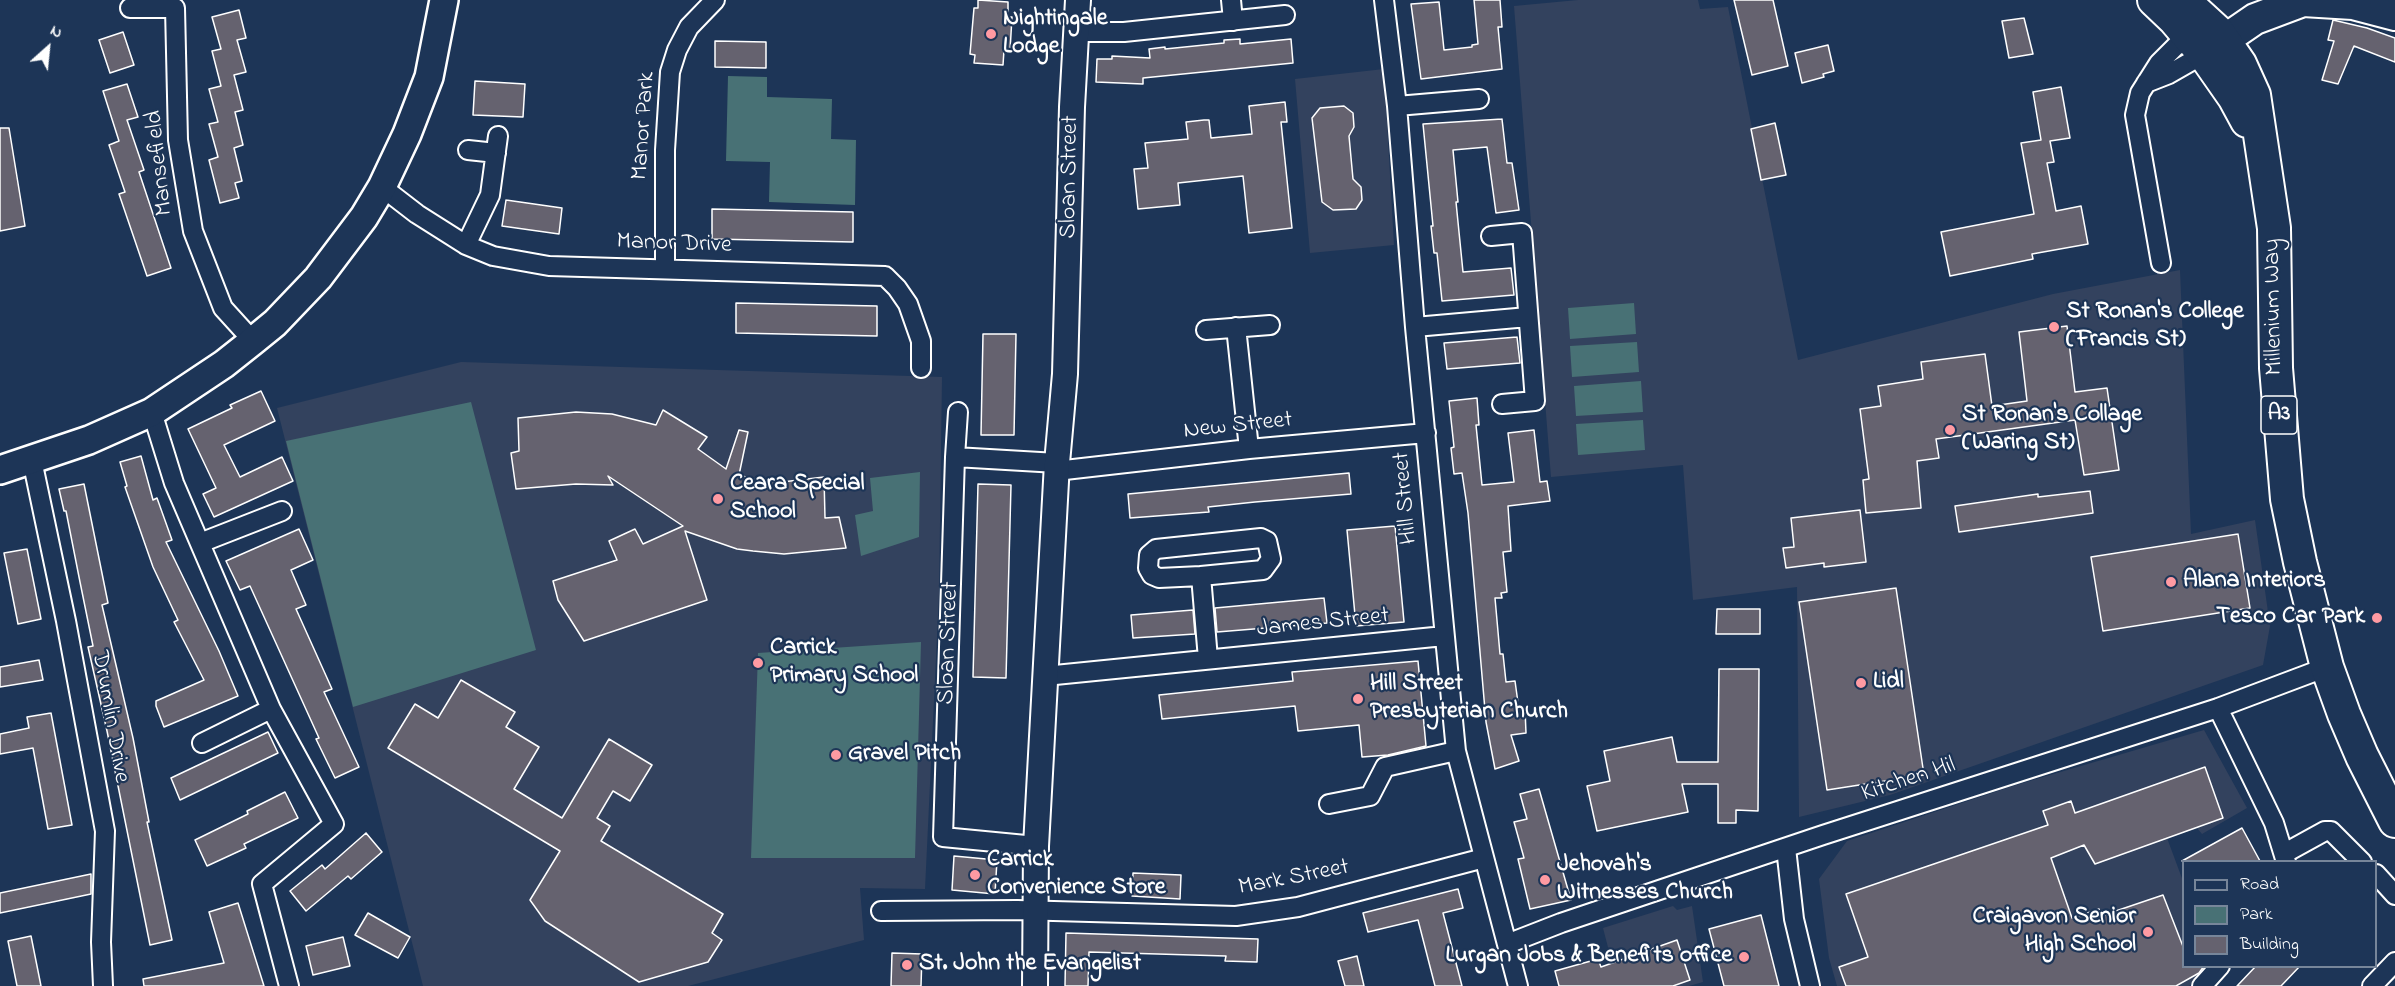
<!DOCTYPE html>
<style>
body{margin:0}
#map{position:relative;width:2395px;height:986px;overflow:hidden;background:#1d3557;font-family:"Indie Flower",sans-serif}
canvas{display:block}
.legend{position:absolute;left:2182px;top:860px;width:195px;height:108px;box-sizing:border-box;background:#1d3557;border:2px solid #77869a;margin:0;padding:8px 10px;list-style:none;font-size:18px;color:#fff}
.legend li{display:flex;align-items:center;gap:12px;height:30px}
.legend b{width:30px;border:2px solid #77869a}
.north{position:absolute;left:18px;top:18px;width:60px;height:60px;-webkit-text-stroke:4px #1d3557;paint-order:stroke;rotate:27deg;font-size:16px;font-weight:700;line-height:24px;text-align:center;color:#fff}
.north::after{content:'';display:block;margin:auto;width:21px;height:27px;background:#fff;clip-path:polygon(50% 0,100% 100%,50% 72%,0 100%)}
</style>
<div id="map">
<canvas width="2395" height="986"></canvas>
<ul class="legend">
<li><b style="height:8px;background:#1d3557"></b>Road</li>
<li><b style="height:16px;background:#487175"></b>Park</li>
<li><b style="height:16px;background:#65626f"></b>Building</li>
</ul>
<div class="north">N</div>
</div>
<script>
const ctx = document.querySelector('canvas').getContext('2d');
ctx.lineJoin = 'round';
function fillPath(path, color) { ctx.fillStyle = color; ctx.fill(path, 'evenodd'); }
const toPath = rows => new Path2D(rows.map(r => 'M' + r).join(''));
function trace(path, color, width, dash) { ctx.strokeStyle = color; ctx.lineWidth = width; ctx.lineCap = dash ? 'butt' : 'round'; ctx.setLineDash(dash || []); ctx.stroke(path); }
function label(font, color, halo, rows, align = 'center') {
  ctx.font = font + ' "Indie Flower",sans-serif'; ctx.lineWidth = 4.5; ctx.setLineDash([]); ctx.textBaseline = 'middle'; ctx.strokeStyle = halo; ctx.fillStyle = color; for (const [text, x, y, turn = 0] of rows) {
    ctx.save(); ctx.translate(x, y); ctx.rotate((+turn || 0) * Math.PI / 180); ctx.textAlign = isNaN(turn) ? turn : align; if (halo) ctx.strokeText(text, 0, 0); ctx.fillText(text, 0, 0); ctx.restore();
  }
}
const built = toPath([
 [1578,0,1698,0,1700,9,1728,7,1798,360,2053,294,2180,270,2191,534,2255,520,2270,626,2263,665,1890,795,1799,817,1797,587,1693,600,1683,465,1551,477,1514,6],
 [1384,69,1394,245,1310,253,1295,79],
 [461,362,942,377,939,595,925,889,860,888,864,940,688,986,423,986,277,408],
 [2204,730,2247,808,2202,834,2196,827,2167,838,2183,881,2184,966,2207,967,2192,984,2189,986,1837,986,1829,958,1819,879,1847,841,2016,785],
 [1673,906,1677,910,1692,906,1703,982,1689,986,1618,986,1603,928]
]);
const green = toPath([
 [728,76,767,77,767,97,832,99,831,139,856,140,855,205,769,202,770,162,726,161],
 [1634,303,1636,334,1570,339,1568,308],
 [1637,342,1639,372,1572,377,1570,346],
 [1641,381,1643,412,1576,416,1574,386],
 [471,402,536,650,353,707,286,441],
 [1643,420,1645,450,1578,455,1576,424],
 [920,472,919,537,861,556,855,515,873,511,870,478],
 [921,642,915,858,751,858,758,653]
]);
const building = toPath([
 [978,0,1008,2,1008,17,1012,17,1010,51,1004,50,1003,65,974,63,975,55,970,54,974,8,978,8,978,0],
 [1474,0,1500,0,1502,27,1498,27,1502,69,1421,79,1411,4,1439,2,1444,50,1472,47,1472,45,1478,44,1474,0],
 [1734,0,1773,0,1788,66,1752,75,1734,0],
 [239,10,246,38,237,40,246,72,234,75,243,110,235,112,243,145,234,148,242,181,235,183,239,198,220,203,209,160,218,157,209,124,218,122,209,89,221,86,212,51,221,49,212,17,239,10],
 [2024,18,2033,54,2009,58,2002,21,2024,18],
 [2333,20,2367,28,2395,38,2395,62,2354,46,2338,84,2322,80,2334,41,2328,40,2333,20],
 [123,32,134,65,110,73,99,40,123,32],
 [1240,39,1240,44,1291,39,1293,63,1143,78,1143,84,1096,82,1097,59,1112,59,1112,56,1150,58,1149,49,1165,47,1165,49,1224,43,1224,40,1240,39],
 [715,41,766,42,766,68,715,67,715,41],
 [1828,45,1834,71,1823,74,1824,77,1802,83,1795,53,1828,45],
 [475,81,525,84,523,117,473,115,475,81],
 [127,84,138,117,127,120,144,170,139,172,171,268,147,276,119,194,125,192,109,145,119,141,103,91,127,84],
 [2061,87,2070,138,2050,141,2054,162,2047,163,2056,211,2081,206,2088,244,2032,254,2033,259,1950,276,1941,232,2034,214,2021,143,2041,140,2033,92,2061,87],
 [1285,102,1287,122,1281,122,1292,228,1249,233,1243,176,1178,183,1180,205,1138,209,1134,169,1148,168,1145,143,1188,139,1186,122,1204,120,1209,120,1211,138,1252,134,1249,106,1285,102],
 [1344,106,1353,113,1354,127,1349,136,1353,179,1361,187,1362,200,1356,209,1333,210,1322,202,1312,118,1320,108,1344,106],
 [1502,119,1507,163,1512,163,1519,210,1496,213,1487,147,1453,150,1458,202,1456,202,1463,272,1511,268,1514,295,1442,301,1437,253,1434,253,1431,226,1433,226,1423,124,1502,119],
 [1775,123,1786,175,1761,180,1751,129,1775,123],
 [0,128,9,128,25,226,0,231,0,128],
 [506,200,562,208,559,234,502,226,506,200],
 [712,209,853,212,853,242,712,239,712,209],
 [736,303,877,306,877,336,736,333,736,303],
 [2067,326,2075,392,2107,388,2119,470,2084,475,2075,420,1936,439,1939,458,1917,461,1921,508,1866,513,1863,480,1869,479,1860,409,1881,406,1878,386,1923,379,1921,362,1985,354,1992,406,2027,401,2019,332,2067,326],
 [983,334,1016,334,1014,435,981,435,983,334],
 [1517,337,1520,363,1447,369,1444,343,1517,337],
 [261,391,275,421,224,445,240,477,282,457,293,481,214,517,203,494,216,488,188,429,232,408,230,405,261,391],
 [1477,398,1479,425,1476,425,1482,485,1514,482,1508,433,1534,430,1540,482,1547,481,1550,501,1508,506,1511,551,1503,552,1507,592,1501,593,1502,598,1495,598,1500,654,1503,654,1506,682,1515,681,1519,710,1525,709,1526,733,1511,735,1519,761,1495,769,1486,722,1468,513,1462,473,1454,474,1451,448,1454,447,1449,401,1477,398],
 [663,410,707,437,698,449,726,469,739,430,748,432,739,475,760,481,782,482,824,477,825,518,839,517,846,548,784,554,753,551,737,549,685,531,707,600,584,641,558,600,553,581,617,560,609,541,635,529,643,544,683,526,608,476,613,485,576,484,516,489,511,453,519,451,518,418,576,412,612,414,656,425,663,410],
 [141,456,153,500,157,498,172,540,166,542,219,651,238,696,164,727,156,706,156,701,204,680,174,622,178,620,153,567,125,487,127,486,120,462,141,456],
 [1349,473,1351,494,1255,502,1208,507,1209,512,1130,518,1128,494,1349,473],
 [84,484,108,603,102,605,133,738,149,822,147,822,172,940,150,945,107,731,88,647,93,646,80,582,66,511,64,511,59,489,84,484],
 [978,484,1011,485,1006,678,973,677,978,484],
 [2090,491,2093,513,1959,532,1955,506,2038,494,2038,497,2090,491],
 [1860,510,1866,562,1824,567,1824,563,1786,568,1783,548,1794,547,1791,518,1860,510],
 [1395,526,1404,622,1356,626,1347,530,1395,526],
 [299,529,313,560,291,570,306,605,296,609,332,689,324,692,359,767,335,778,316,739,319,738,250,586,240,590,226,561,299,529],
 [2238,534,2250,608,2103,631,2091,557,2238,534],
 [27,549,41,619,18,624,4,553,27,549],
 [1896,588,1924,775,1827,790,1799,602,1896,588],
 [1324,598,1327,623,1217,632,1215,608,1324,598],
 [1717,609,1760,609,1760,634,1716,634,1717,609],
 [1193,610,1195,634,1133,638,1131,615,1193,610],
 [39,660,43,680,0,687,0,667,39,660],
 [1418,661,1426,746,1388,755,1362,757,1359,725,1298,731,1295,706,1162,719,1159,695,1293,681,1292,672,1418,661],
 [1719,669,1759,669,1758,811,1736,810,1736,823,1718,823,1718,784,1682,784,1688,812,1597,831,1587,786,1610,781,1604,751,1672,737,1677,762,1718,762,1719,669],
 [461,680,515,712,506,727,539,747,514,789,562,818,609,739,652,765,630,801,613,791,597,818,610,826,601,841,723,914,712,933,722,940,708,962,639,982,545,921,530,900,560,851,388,748,415,704,438,718,461,680],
 [51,713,72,825,48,829,33,748,0,754,0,734,29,728,27,717,51,713],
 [268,732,278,753,180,800,171,778,268,732],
 [2205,767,2223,818,2095,864,2084,845,2051,858,2072,918,2099,909,2101,916,2163,895,2184,949,2184,966,2204,966,2199,973,2176,986,1846,986,1839,967,1868,957,1846,894,2048,825,2043,811,2071,801,2075,813,2205,767],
 [1539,789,1571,900,1530,909,1518,859,1524,858,1514,822,1527,819,1520,794,1539,789],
 [285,792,298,818,244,844,246,848,207,866,195,840,248,814,247,811,285,792],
 [2242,828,2260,861,2182,861,2242,828],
 [366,833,382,852,351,879,348,876,306,911,290,891,322,865,325,869,366,833],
 [954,856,997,860,995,894,952,890,954,856],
 [1133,873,1181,875,1180,899,1132,896,1133,873],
 [91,874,91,894,0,913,0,893,91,874],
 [1458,889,1463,908,1443,913,1462,986,1435,986,1418,920,1368,932,1363,913,1458,889],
 [238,903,264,986,144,986,143,979,224,963,209,912,238,903],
 [368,913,410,937,398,958,355,935,368,913],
 [1761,915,1779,986,1724,986,1709,929,1761,915],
 [1066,933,1258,939,1257,962,1225,961,1226,956,1089,952,1088,986,1065,986,1066,933],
 [31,936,41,986,17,986,8,941,31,936],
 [343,937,350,966,313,975,306,946,343,937],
 [1677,940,1690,980,1673,986,1559,986,1555,971,1598,959,1601,967,1677,940],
 [892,953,922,954,921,986,891,986,892,953],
 [1357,956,1364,986,1345,986,1338,961,1357,956],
 [2256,966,2300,966,2281,986,2237,986,2256,966]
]);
const minor = toPath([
 [1231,0,1233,21],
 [1384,0,1397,106,1415,327,1456,751,1518,986],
 [130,8,175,8,178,140,193,231,223,308,253,341],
 [1077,32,1124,32,1285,15],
 [2146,83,2169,74,2204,54],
 [1397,106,1479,99],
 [468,150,496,153],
 [382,187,417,214,466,245,493,256,549,266,885,276,897,288,908,304,921,341,921,368],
 [1491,236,1522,233,1535,401,1502,404],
 [466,245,490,195,498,136],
 [2161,263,2135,115,2140,93,2159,63,2176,46,2191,38],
 [665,269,665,150,670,72,677,50,689,27,715,0],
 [1236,327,1249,449],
 [1415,327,1528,317],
 [1206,330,1270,325],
 [152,412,174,483,271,709,334,824,262,884,289,986],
 [955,457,958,412],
 [32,460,66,621,105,831,101,942,103,986],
 [1056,471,1249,449,1426,433],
 [200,543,282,511],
 [1201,576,1263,570,1271,559,1267,541,1261,538,1156,549,1149,555,1148,568,1152,575,1159,578,1201,576,1208,659],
 [1045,676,1444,636],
 [2218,708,2274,823,2286,862],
 [202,743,271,709],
 [1329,804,1370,796,1385,767,1456,751],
 [1036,846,943,837,955,457,1057,463],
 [1786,848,1794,919,1810,986],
 [2285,853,2325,831,2331,831,2362,862],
 [2376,874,2395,895],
 [881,911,1017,910,1236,916,1298,907,1484,858],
 [1507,944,1561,923,1823,835,2218,708,2327,667],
 [2202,986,2220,966],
 [2372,986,2395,962]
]);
const tertiary = toPath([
 [1035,986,1036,846,1057,463,1065,374,1072,107,1078,0]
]);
const secondary = toPath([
 [0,470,89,440,152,412,224,364,253,341,275,323,318,278,364,217,382,187,407,134,429,77,444,0]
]);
const primary = toPath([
 [2204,54,2255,19,2303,1,2353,4,2395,15]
]);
const trunk = toPath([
 [2154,0,2175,20,2204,54,2234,97,2247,121],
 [2183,0,2218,32,2240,64,2254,95,2274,228,2276,368,2287,499,2300,562,2327,667,2344,714,2362,756,2395,821]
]);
const markers = [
 [991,34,6,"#ff9aa2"],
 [2054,327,6,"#ff9aa2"],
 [1950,430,6,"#ff9aa2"],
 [718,499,6,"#ff9aa2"],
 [2171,582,6,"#ff9aa2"],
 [2377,618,6,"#ff9aa2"],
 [758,663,6,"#ff9aa2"],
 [1861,683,6,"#ff9aa2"],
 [1358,699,6,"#ff9aa2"],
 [836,755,6,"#ff9aa2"],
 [975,875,6,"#ff9aa2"],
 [1545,880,6,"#ff9aa2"],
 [2148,932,6,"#ff9aa2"],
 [1744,957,6,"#ff9aa2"],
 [907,965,6,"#ff9aa2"]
];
const shields = [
 [2279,415,36]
];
const shieldNames = [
 ["A3",2279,415]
];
const poiNames = [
 ["Nightingale",1003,20],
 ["Lodge",1003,48],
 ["St Ronan's College",2066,313],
 ["(Francis St)",2066,341],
 ["St Ronan's Collage",1962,416],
 ["(Waring St)",1962,444],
 ["Ceara Special",730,485],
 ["School",730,513],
 ["Alana Interiors",2183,582],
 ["Tesco Car Park",2365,618,"right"],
 ["Carrick",770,649],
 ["Primary School",770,677],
 ["Lidl",1873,683],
 ["Hill Street",1370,685],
 ["Presbyterian Church",1370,713],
 ["Gravel Pitch",848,755],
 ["Carrick",987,861],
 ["Convenience Store",987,889],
 ["Jehovah's",1557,866],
 ["Witnesses Church",1557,894],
 ["Craigavon Senior",2136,918,"right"],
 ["High School",2136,946,"right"],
 ["Lurgan Jobs & Benefits office",1732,957,"right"],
 ["St. John the Evangelist",919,965]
];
const streetNames = [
 ["Manor Park",645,126,-86],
 ["Mansefield",161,163,-96],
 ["Sloan Street",1071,177,-89],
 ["Manor Drive",674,245,2],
 ["Millenium Way",2275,307,-91],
 ["New Street",1238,427,-6],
 ["Hill Street",1407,498,-95],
 ["James Street",1323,624,-6],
 ["Sloan Street",950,643,-88],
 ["Drumlin Drive",109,717,80],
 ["Kitchen Hil",1909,781,-18],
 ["Mark Street",1294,879,-11]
];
fillPath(built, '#33425e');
fillPath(green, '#487175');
fillPath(building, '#65626f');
trace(building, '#fff', 1.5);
trace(minor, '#fff', 22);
trace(tertiary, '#fff', 28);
trace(secondary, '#fff', 32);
trace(primary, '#fff', 34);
trace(trunk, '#fff', 36);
trace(minor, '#1d3557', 18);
trace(tertiary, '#1d3557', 24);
trace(secondary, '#1d3557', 27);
trace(primary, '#1d3557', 30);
trace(trunk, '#1d3557', 32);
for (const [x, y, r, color] of markers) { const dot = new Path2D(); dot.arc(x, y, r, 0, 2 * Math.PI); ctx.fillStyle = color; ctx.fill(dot); trace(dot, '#1d3557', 2); }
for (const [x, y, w] of shields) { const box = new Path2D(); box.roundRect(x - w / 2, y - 19, w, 38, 4.5); ctx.fillStyle = '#1d3557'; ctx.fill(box); trace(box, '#fff', 1.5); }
label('bold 22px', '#fff', null, shieldNames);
label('bold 24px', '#fff', '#1d3557', poiNames, 'left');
label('24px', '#fff', '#1d3557', streetNames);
</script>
